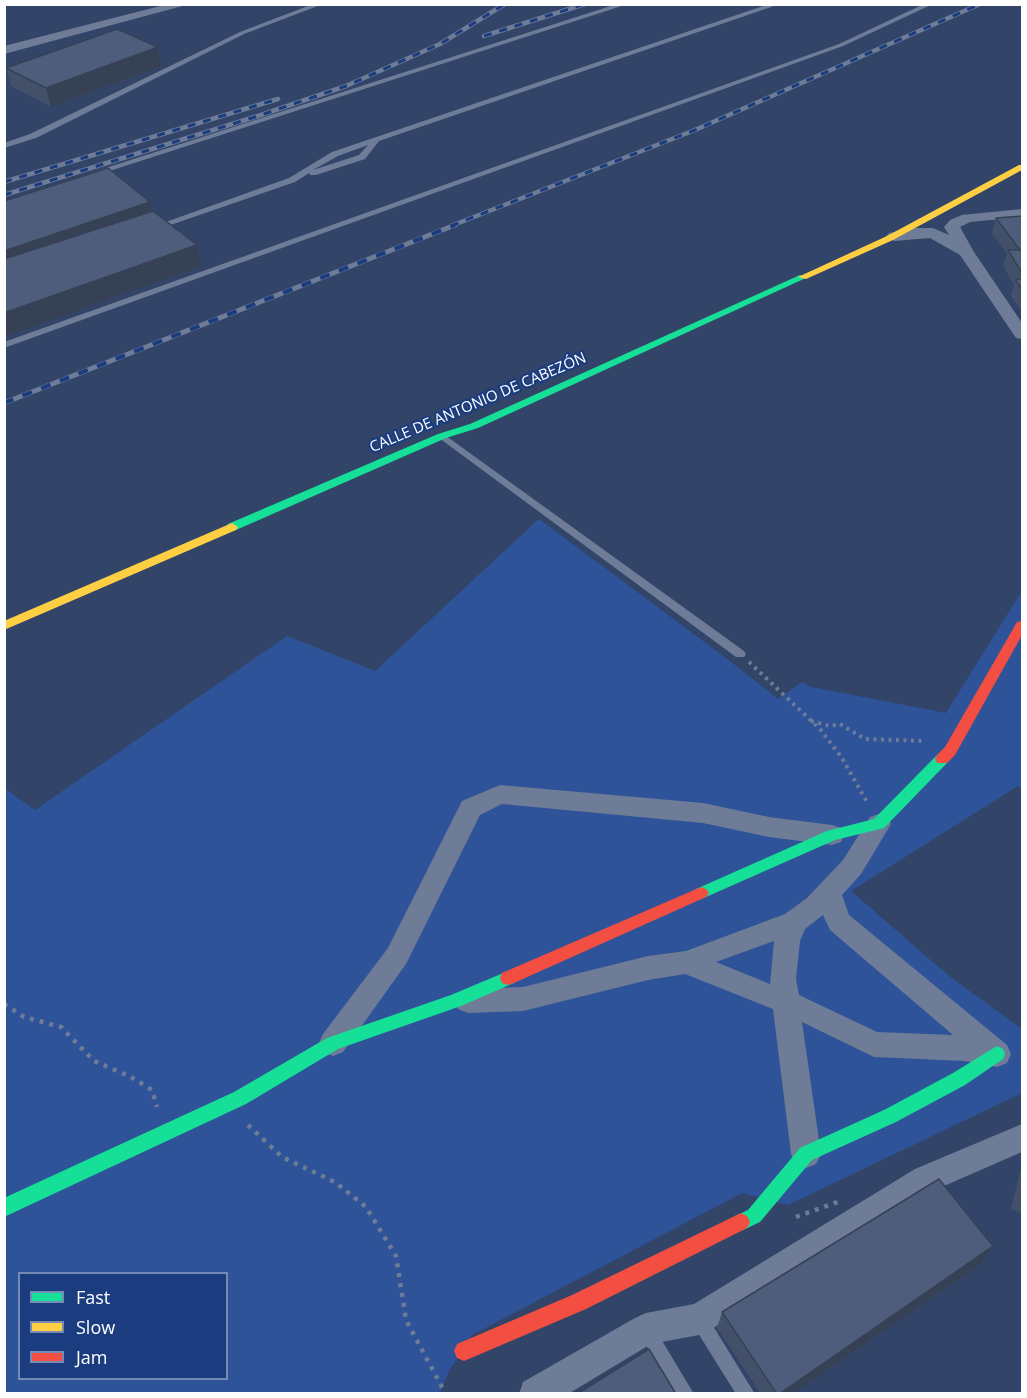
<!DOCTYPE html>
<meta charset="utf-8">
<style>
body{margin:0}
#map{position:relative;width:1027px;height:1398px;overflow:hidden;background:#324569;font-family:"Open Sans",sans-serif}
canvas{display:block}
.frame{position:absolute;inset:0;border:6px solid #fff;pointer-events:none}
.legend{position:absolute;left:18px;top:1272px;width:210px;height:108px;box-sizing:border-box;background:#1b3d80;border:2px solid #768bb3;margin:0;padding:8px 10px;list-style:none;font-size:18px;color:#fff}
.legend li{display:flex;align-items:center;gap:12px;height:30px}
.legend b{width:30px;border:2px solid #768bb3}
</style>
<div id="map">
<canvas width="1027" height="1398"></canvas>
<div class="frame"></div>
<ul class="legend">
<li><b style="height:8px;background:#16e098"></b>Fast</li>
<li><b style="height:8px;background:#ffcf43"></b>Slow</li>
<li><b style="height:8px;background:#f24e42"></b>Jam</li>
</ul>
</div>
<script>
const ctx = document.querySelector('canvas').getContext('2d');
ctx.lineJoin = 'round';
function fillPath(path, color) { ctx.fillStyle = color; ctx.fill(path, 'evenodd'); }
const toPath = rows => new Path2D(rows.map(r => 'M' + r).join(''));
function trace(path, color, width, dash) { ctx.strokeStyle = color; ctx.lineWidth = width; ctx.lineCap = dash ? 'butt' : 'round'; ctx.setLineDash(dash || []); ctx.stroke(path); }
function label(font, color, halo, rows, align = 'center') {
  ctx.font = font + ' "Open Sans",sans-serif'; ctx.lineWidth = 4.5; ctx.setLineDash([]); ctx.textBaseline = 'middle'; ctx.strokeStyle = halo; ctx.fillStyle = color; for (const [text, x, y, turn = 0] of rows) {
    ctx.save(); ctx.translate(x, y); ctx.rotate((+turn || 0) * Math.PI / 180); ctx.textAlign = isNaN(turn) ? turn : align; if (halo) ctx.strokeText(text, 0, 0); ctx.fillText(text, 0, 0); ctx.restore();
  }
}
const green = toPath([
 [539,519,726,658,778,699,802,682,811,687,946,713,1022,591,1022,790,1018,786,851,891,949,976,1022,1029,1022,1093,788,1205,742,1193,472,1335,449,1371,440,1393,5,1393,4,788,35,810,287,636,375,671],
 [20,1274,226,1274,226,1378,20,1378]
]);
const pathFar1 = toPath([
 [749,662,820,729,842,758,867,802],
 [811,721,830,726,840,724,865,739,925,741]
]);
const path = toPath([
 [4,1004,24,1017,61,1027,94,1061,131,1077,152,1090,157,1107],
 [248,1125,282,1157,335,1182,366,1207,396,1256,406,1320,443,1389,443,1394],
 [796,1217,843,1200]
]);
const lane = toPath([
 [4,4,9,4,4,7,4,4],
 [313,4,323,4,244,34,36,138,4,148,4,143,30,134,240,32,313,4],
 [617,4,628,4,97,175,90,173,617,4],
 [769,4,780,4,379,141,365,159,316,175,310,175,309,173,295,182,156,230,149,228,289,178,332,152,769,4],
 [368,145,359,155,313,170,338,156,368,145],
 [924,4,933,4,843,46,4,348,4,342,839,44,924,4],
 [442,433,744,651,746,654,744,657,736,657,439,438,437,436,442,433],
 [699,1310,705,1313,755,1394,736,1394,693,1325,690,1319,693,1313,699,1310],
 [646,1321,652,1324,694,1394,675,1394,637,1330,640,1324,646,1321]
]);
const street = toPath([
 [168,4,190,4,4,54,4,46,168,4],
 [1022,209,1022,217,970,222,960,227,974,252,1022,323,1022,339,1016,338,960,255,930,238,894,241,886,236,889,233,915,228,933,228,949,235,944,227,950,220,962,215,1022,209],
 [500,785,703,803,769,817,832,825,841,828,844,835,841,842,832,845,769,837,703,823,502,804,480,815,406,964,343,1052,333,1056,323,1052,319,1043,323,1034,388,948,462,801,500,785],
 [879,814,888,817,891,824,861,874,842,895,849,915,1007,1045,1011,1054,1007,1063,997,1067,965,1061,874,1057,802,1022,821,1154,816,1164,806,1168,796,1164,791,1154,773,1009,685,974,648,980,523,1011,468,1013,458,1009,454,1001,458,993,468,989,523,987,648,956,686,951,785,914,807,898,843,860,870,817,879,814],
 [823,915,830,930,953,1035,877,1032,799,995,796,979,800,941,805,929,823,915],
 [774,941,770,984,716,962,774,941],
 [1022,1124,1022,1152,937,1189,710,1330,699,1335,651,1344,568,1394,519,1394,523,1382,635,1318,646,1313,694,1304,915,1169,1022,1124]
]);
const fast = toPath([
 [800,275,808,277,478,428,446,438,236,530,232,531,226,527,228,524,438,434,470,424,800,275],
 [942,754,947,755,949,759,947,763,884,828,835,840,706,897,701,899,696,897,693,893,696,889,827,831,874,819,937,755,942,754],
 [508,971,514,973,516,978,514,983,461,1006,338,1049,246,1104,4,1217,4,1198,234,1092,327,1038,451,995,508,971],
 [997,1046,1003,1049,1005,1054,1003,1059,965,1085,896,1122,812,1160,760,1222,741,1231,735,1228,732,1222,735,1216,748,1210,800,1148,884,1110,953,1073,997,1046]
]);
const slow = toPath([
 [1019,165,1022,165,1022,170,893,240,806,279,798,277,887,236,1019,165],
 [232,523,238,527,236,530,4,630,4,621,232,523]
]);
const jam = toPath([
 [1022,621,1022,635,955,755,947,763,937,763,935,759,937,755,945,747,1017,622,1022,621],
 [701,887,706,889,709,893,706,897,514,983,508,985,502,983,500,978,502,973,701,887],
 [741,1213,747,1216,750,1222,747,1228,586,1309,464,1361,457,1358,454,1351,457,1344,572,1295,741,1213]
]);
const railFar1 = toPath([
 [484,36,585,4],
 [4,182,278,99],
 [4,195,258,116,346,86,440,44,505,4],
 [451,226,695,130,980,4]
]);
const rail = toPath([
 [4,403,455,225]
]);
const wall = toPath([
 [158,47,162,66,51,107,11,86,6,68],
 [1023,216,1023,313,1011,296,1014,285,1003,266,1007,254,992,234,996,218],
 [1023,1160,1023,1214,1011,1209],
 [993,1246,982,1263,793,1394,761,1394,717,1328,722,1312]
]);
const shadedWall = toPath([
 [158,47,162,66,51,107,46,88],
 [150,202,154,222,4,273,4,251],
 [197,245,201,266,4,337,4,313],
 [993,1246,982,1263,793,1394,779,1394]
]);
const building = toPath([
 [117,29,158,47,46,88,6,68,117,29],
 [108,168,150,202,4,251,4,201,108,168],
 [153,211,197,245,4,313,4,259,153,211],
 [1023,216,1023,275,1008,250,1020,250,996,218,1023,216],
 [1023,279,1023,290,1015,280,1023,279],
 [939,1179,993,1246,779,1394,777,1394,722,1312,939,1179],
 [649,1349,676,1394,577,1394,649,1349]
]);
const farStreetnames = [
 ["CALLE DE ANTONIO DE CABEZÓN",478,403,-23]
];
fillPath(green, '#2e5398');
trace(pathFar1, '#6e7c97', 4, [3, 4.5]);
trace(path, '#6e7c97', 4.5, [4, 6]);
fillPath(lane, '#6e7c97');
fillPath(street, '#6e7c97');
fillPath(fast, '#16e098');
fillPath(slow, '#ffcf43');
fillPath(jam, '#f24e42');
trace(railFar1, '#6e7c97', 4.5);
trace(rail, '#6e7c97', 5);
trace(railFar1, '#1b3d80', 3, [8]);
trace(rail, '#1b3d80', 4, [10]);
fillPath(wall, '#43506a');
fillPath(shadedWall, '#374156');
fillPath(building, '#4e5d7b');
trace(building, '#374156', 1.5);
label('15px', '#fff', '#1b3d80', farStreetnames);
</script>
